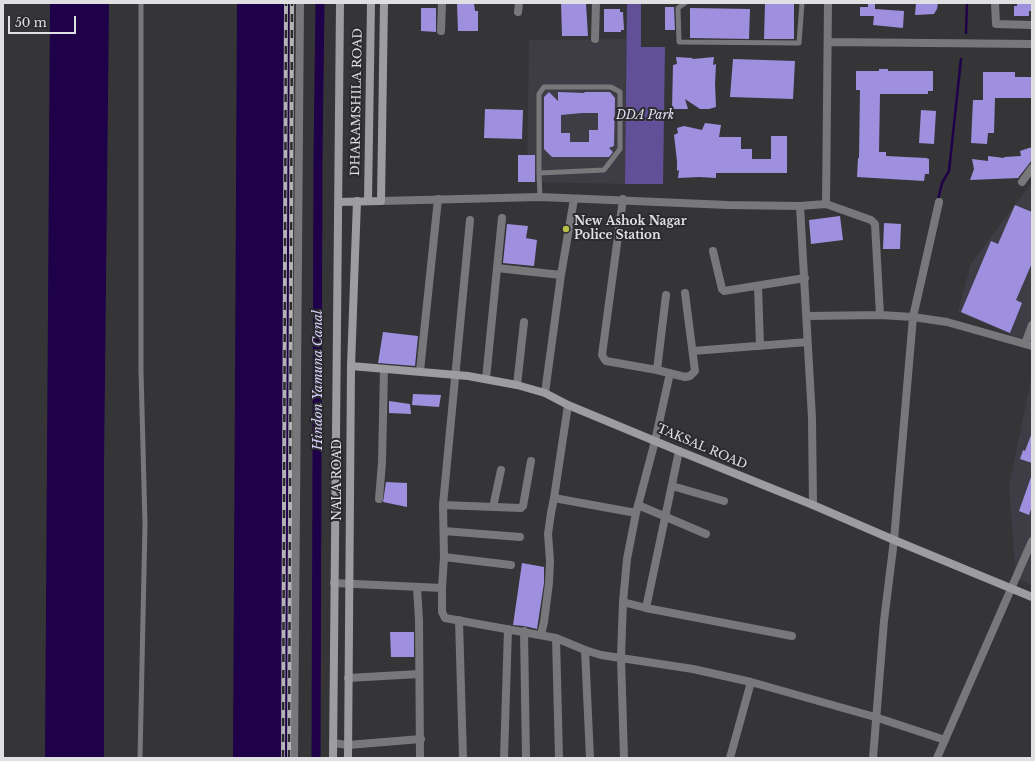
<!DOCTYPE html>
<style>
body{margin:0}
#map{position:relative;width:1035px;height:761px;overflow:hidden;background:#353538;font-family:"Libre Baskerville",serif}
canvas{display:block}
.frame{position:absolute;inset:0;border:4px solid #e0e0e2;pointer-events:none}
.scale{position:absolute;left:8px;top:16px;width:68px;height:18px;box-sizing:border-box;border:2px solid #e0e0e2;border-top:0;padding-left:5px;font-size:12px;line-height:14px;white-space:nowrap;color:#e0e0e2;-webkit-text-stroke:3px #2b2b2e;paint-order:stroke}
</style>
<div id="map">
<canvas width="1035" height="761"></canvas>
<div class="frame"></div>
<div class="scale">50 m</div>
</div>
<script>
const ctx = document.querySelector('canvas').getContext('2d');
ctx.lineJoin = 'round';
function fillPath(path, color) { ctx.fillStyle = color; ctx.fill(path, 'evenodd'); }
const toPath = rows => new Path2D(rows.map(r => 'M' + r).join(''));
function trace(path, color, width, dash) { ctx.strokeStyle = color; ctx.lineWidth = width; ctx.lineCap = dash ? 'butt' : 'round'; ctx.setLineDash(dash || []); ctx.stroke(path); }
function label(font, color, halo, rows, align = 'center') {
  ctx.font = font + ' "Libre Baskerville",serif'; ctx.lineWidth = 4; ctx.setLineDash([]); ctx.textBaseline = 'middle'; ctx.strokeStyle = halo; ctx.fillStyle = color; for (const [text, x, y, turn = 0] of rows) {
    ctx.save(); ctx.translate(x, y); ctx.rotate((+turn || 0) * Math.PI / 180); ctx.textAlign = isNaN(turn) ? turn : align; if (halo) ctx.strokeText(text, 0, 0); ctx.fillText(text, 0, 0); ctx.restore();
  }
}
const built = toPath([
 [626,39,625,184,527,182,529,40],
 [1032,182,1032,344,958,312,971,263],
 [1032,375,1032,585,1016,578,1009,486]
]);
const green = toPath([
 [627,3,641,3,641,47,665,47,663,184,625,184]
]);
const water = toPath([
 [50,3,109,3,104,466,104,758,45,758],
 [237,3,289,3,289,758,233,758]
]);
const stream = toPath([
 [966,33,967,3],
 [938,200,942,183,949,171,961,59]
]);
const canal = toPath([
 [316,758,318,156,320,3]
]);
const building = toPath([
 [457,3,474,3,475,11,478,11,478,31,458,31],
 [561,3,586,3,588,36,562,36],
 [765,3,794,3,794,39,764,39],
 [868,3,875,3,875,9,904,11,903,28,873,25,874,16,860,16,860,7,868,7],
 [916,3,938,3,937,9,934,14,915,15],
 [1017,3,1032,3,1032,11,1029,11,1029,16,1014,16,1014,6,1017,6],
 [665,7,674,7,675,30,665,30],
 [421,8,436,8,436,32,421,31],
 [690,8,750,9,749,39,690,38],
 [604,9,620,9,620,12,623,12,624,30,621,30,621,32,604,32],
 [676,57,692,58,693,59,714,57,713,65,716,64,715,84,716,107,709,109,700,109,685,99,688,109,672,109,673,65,677,64],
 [733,59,795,61,793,99,730,97],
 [879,69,888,69,888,71,933,71,933,91,928,91,928,94,880,94,879,152,886,152,886,156,926,158,929,159,929,174,925,174,924,181,857,177,858,158,859,158,860,90,856,90,856,71,879,71],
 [983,72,1015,72,1015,77,1032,77,1032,98,995,98,994,133,988,133,987,144,971,143,973,100,983,100],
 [549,92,558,101,558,92,584,93,585,92,610,92,615,98,614,146,609,148,613,152,609,157,552,157,544,149,544,97],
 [582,113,598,113,598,130,589,130,589,142,570,142,570,133,561,133,561,115],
 [485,109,523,110,522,139,484,138],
 [921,110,936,111,934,144,919,143],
 [705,123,721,125,719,137,741,137,741,149,752,149,752,159,771,159,771,136,787,136,787,173,716,173,716,178,699,177,678,178,679,170,677,171,677,161,674,135,678,133,677,128,684,126,702,130],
 [1032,147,1032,160,1018,178,970,180,974,169,972,159,988,161,988,156,1004,158,1004,157,1021,156,1020,151],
 [518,155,535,155,535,182,518,182],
 [1015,205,1032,212,1032,263,1016,300,1022,303,1010,333,961,312,991,241,998,244],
 [840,216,843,240,811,244,809,220],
 [884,223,901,224,900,249,883,249],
 [507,224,528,226,526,238,537,240,534,266,503,263],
 [383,332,418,336,415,366,378,363],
 [413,394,441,395,439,407,412,405],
 [389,401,410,404,411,414,389,413],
 [1031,435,1032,435,1032,463,1020,459,1023,450,1025,451],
 [1031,477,1032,477,1032,506,1029,515,1019,511],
 [386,482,407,483,407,507,383,502],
 [522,563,544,567,544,583,537,629,524,626,513,625],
 [390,632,414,632,414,657,391,657]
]);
const lane = toPath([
 [685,3,678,8,679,42,799,43,802,3],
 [539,173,604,170,620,149,620,92,611,87,544,87,539,94,539,173,540,197],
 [140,758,145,524,141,371,141,3]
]);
const street = toPath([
 [995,3,996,24,1032,25],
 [518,12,519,3],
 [441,31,442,3],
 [595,39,596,3],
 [828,42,1032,44],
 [1022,182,1032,168],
 [623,199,602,355,605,360,606,361,657,370,666,295],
 [381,201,540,197,728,205,800,206,826,204,828,3],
 [826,204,871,220,875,224,880,315],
 [800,206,812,418,813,505],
 [713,251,722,289,724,291,805,278],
 [497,268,561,275],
 [758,286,760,346],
 [807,316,880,315,913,317,947,322,1032,346],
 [1025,344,1032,325],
 [693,351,807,342],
 [657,370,685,377,690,376,695,371,685,293],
 [420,371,438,199],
 [486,379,502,218],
 [517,385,524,322],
 [545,393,561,275,574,199],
 [679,451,646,608,792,636],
 [672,486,724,501],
 [554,498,636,513],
 [379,499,382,463,384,369],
 [443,505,521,508,523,506,531,461],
 [638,505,706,534],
 [493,507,501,470],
 [444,531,520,537],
 [444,557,511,565],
 [334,583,442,588,442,612,445,618,556,638,585,650,601,655,693,669,751,682,875,717,945,740],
 [417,587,419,620,420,758],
 [442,588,444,557,443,505,470,220],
 [623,602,627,559,636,513,655,441,670,373],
 [459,620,463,758],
 [524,631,526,758],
 [541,635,544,622,549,583,550,561,548,534,551,513,554,498,568,405],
 [556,638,559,758],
 [585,650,590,758],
 [348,678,419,674],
 [333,743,348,745,421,739],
 [294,758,300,3],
 [504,758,508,629],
 [624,758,621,657,623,602,646,608],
 [730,758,751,682],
 [873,758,884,621,894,540,913,317,939,202],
 [937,758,1032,541]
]);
const secondary = toPath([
 [368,201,371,3],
 [338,202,381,201,384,3],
 [351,366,468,376,517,385,545,393,568,405,679,451,813,505,894,540,1032,597],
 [333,758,340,3],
 [348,758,351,366,357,201]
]);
const rail = toPath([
 [283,758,286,3],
 [289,758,292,3]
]);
const markers = [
 [566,229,4,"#b9c046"]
];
const streetNames = [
 ["DHARAMSHILA ROAD",357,102,-89],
 ["TAKSAL ROAD",702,447,23],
 ["NALA ROAD",338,480,-90]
];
const parkNames = [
 ["DDA Park",645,116]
];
const poiNames = [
 ["New Ashok Nagar",574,222],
 ["Police Station",574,236]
];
const waterNames = [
 ["Hindon Yamuna Canal",318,380,-90]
];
fillPath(built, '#3e3c45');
fillPath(green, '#615097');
fillPath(water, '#1e0149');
trace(stream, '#1e0149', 2.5);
trace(canal, '#1e0149', 9);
fillPath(building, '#9f8fdf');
trace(lane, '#78787a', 5);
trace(street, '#78787a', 8);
trace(secondary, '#9d9da0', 8);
trace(rail, '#b4b4b6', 4);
trace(rail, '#2b2b2e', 2.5, [8]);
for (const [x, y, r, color] of markers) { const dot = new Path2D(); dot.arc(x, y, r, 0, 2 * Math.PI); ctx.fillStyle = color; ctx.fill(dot); trace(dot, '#2b2b2e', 1.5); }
label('12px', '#e0e0e2', '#2b2b2e', streetNames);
label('italic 12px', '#e4e1f6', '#2b2b2e', parkNames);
label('bold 12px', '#e0e0e2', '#2b2b2e', poiNames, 'left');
label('italic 13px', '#d8d1fc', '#2b2b2e', waterNames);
</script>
